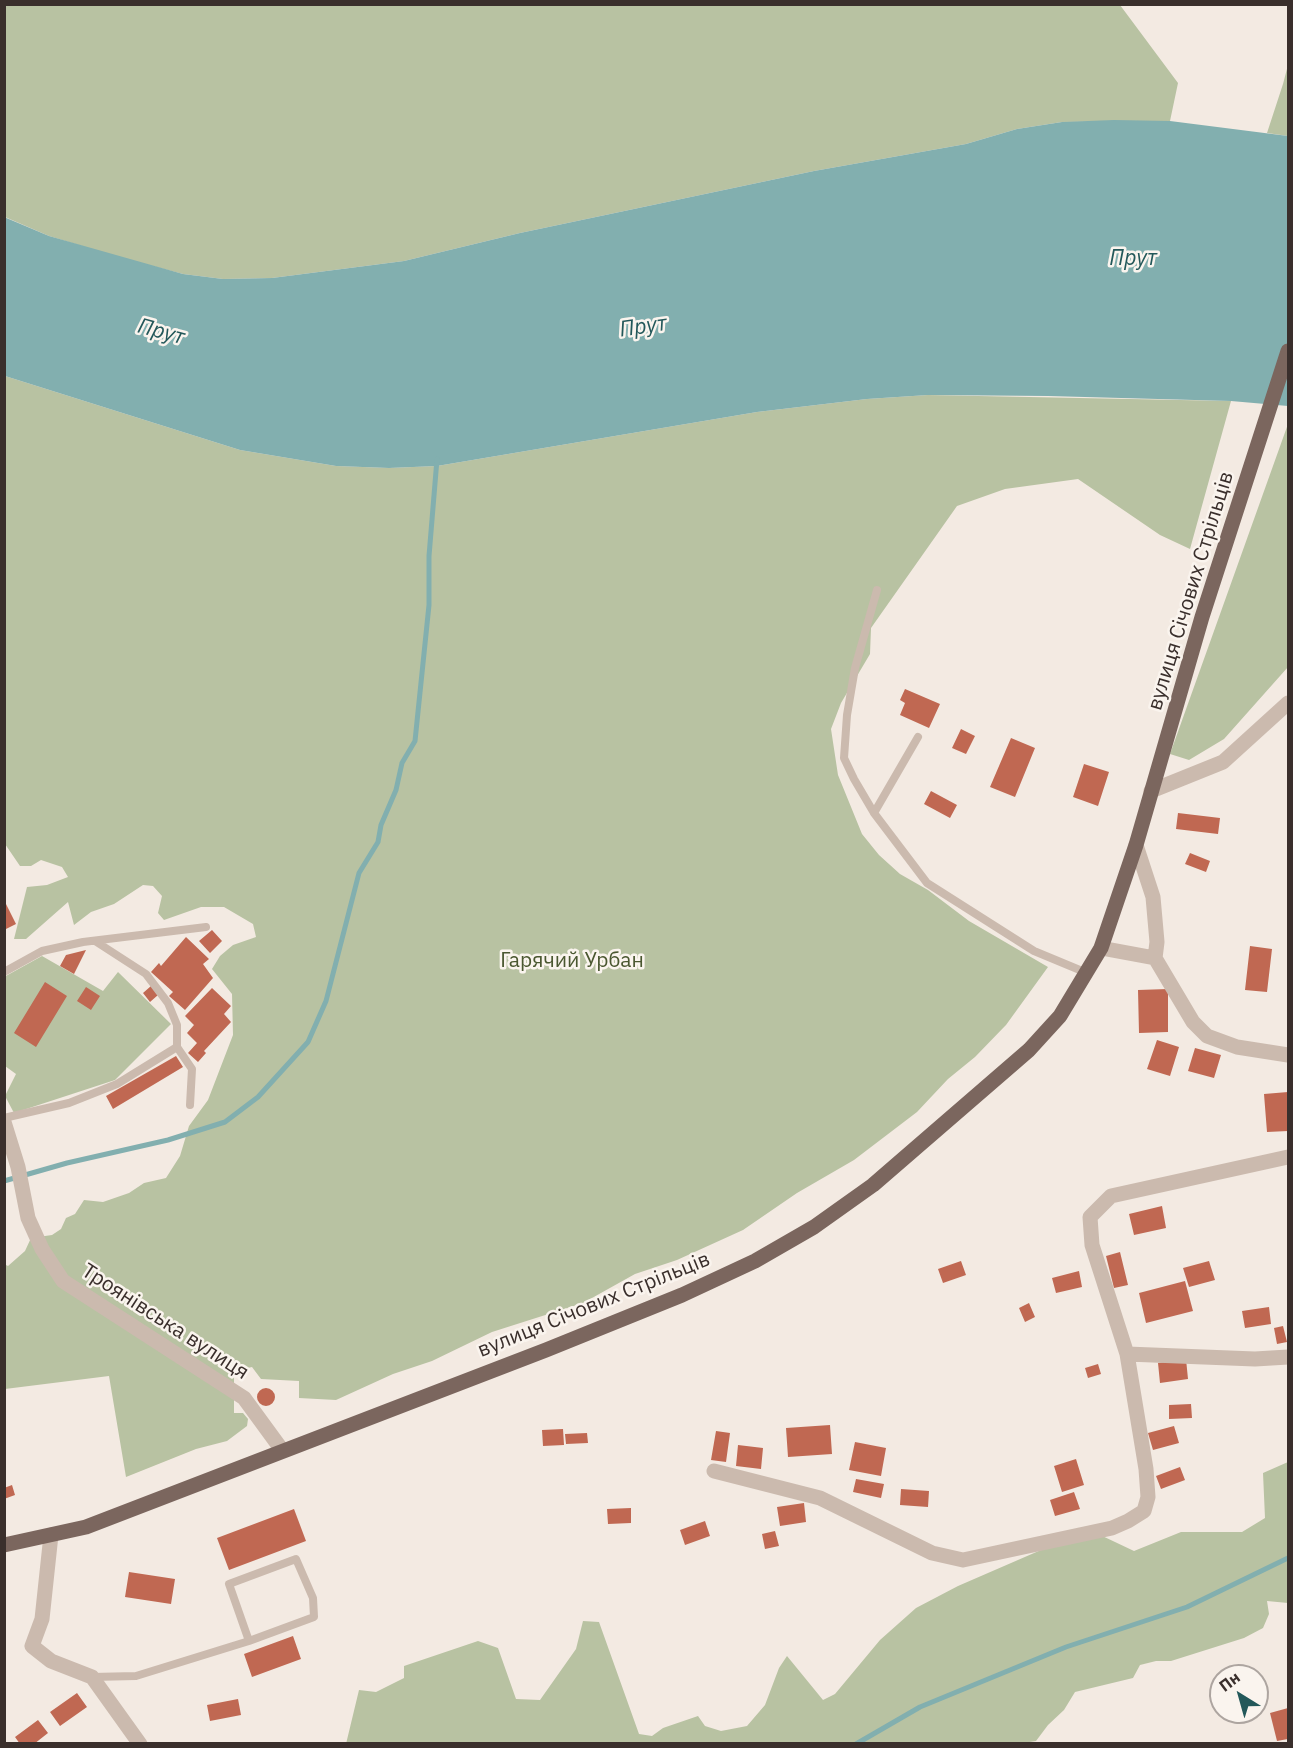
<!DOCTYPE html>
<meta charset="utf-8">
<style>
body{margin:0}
#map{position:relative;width:1293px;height:1748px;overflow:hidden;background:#f3eae2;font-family:"IBM Plex Sans",sans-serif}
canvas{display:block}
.frame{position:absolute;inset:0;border:6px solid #3a2f2c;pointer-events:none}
.north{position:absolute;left:1209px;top:1664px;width:60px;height:60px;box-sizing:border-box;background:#faf4ee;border:2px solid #ada5a0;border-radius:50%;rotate:323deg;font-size:16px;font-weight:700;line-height:24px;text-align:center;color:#3a2f2c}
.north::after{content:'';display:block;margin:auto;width:21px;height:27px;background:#23585a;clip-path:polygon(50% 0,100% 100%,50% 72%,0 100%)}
</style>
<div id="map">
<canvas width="1293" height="1748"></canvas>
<div class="frame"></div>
<div class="north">Пн</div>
</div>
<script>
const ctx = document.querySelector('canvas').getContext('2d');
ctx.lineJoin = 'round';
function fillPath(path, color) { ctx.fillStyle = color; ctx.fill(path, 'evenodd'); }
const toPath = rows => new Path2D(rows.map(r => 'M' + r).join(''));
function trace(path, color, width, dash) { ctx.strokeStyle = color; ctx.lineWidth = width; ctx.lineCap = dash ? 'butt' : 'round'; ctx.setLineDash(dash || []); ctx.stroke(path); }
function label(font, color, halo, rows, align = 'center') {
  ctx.font = font + ' "IBM Plex Sans",sans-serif'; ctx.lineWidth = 5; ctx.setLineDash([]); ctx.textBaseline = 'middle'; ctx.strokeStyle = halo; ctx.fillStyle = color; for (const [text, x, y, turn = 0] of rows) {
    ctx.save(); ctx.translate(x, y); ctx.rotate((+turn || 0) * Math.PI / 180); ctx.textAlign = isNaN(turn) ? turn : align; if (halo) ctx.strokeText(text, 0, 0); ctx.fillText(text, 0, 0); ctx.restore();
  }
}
const green = toPath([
 [4,5,1120,5,1178,83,1170,121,1062,122,1017,129,966,144,814,171,520,233,404,261,272,278,223,279,183,274,118,257,49,236,5,217],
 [1288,65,1288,136,1267,133,1283,84],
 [5,376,240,450,336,466,389,468,437,466,757,412,867,399,928,395,1231,401,1190,549,1160,535,1078,479,1005,489,957,506,871,628,870,654,841,703,831,729,838,775,862,834,879,855,900,874,928,890,969,921,1048,967,1006,1025,975,1057,948,1079,917,1112,854,1160,797,1193,743,1230,677,1260,635,1274,583,1303,492,1332,432,1361,393,1374,336,1400,299,1398,299,1381,261,1379,252,1367,234,1371,234,1413,243,1413,248,1419,247,1426,227,1441,196,1449,126,1477,109,1376,5,1389,4,1264,8,1266,25,1251,31,1238,52,1235,61,1229,66,1218,75,1214,84,1200,103,1202,129,1193,144,1183,166,1178,180,1156,189,1126,208,1100,233,1035,232,994,212,969,220,956,233,945,256,937,253,924,224,907,201,907,164,920,158,913,162,896,153,886,143,885,114,904,91,912,74,925,68,902,26,939,14,939,27,887,47,885,68,877,62,867,41,860,31,866,20,866,5,844],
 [1288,424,1288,667,1224,739,1189,760,1170,754],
 [42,956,103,991,118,972,171,1024,115,1080,14,1113,5,1096,16,1074,5,1066,4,977],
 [1288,1462,1288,1603,1267,1601,1269,1614,1263,1628,1244,1638,1171,1661,1156,1661,1140,1665,1133,1678,1075,1692,1064,1710,1048,1725,1036,1741,1017,1744,346,1744,359,1690,376,1692,404,1678,404,1666,478,1641,498,1648,516,1699,540,1700,576,1649,583,1621,599,1622,639,1734,652,1736,663,1728,698,1716,705,1726,721,1731,747,1726,765,1705,779,1668,787,1656,823,1700,835,1694,880,1640,916,1608,958,1586,1041,1550,1096,1533,1134,1551,1181,1532,1242,1532,1265,1518,1263,1473]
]);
const water = toPath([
 [1114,120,1170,121,1288,136,1288,406,1231,401,1048,396,928,395,867,399,757,412,437,466,389,468,336,466,240,450,5,376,4,217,49,236,183,274,223,279,272,278,404,261,520,233,814,171,966,144,1017,129,1062,122]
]);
const stream = toPath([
 [4,1181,67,1163,168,1140,225,1122,258,1097,308,1042,326,1001,359,873,378,842,381,825,396,790,402,763,415,741,429,605,429,556,437,459],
 [856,1744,920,1707,1066,1647,1187,1607,1288,1558]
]);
const building = toPath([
 [905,689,940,704,929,728,900,715,905,703,900,700],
 [961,729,975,736,966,754,952,748],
 [1011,738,1035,748,1015,797,990,787],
 [1084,764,1109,772,1098,806,1073,797],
 [931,791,957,805,950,818,924,804],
 [1178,813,1220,818,1218,834,1176,829],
 [1190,853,1210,861,1206,872,1185,864],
 [4,900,16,924,4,930],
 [212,930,222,941,210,953,199,941],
 [186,937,209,959,203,964,213,978,185,1010,169,996,173,992,151,972,159,963,161,966],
 [1250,946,1272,949,1267,992,1245,990],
 [86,950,74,974,60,966,66,955],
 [45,982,67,996,36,1047,14,1033],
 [151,986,158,995,150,1002,143,993],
 [86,987,100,996,91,1010,77,1001],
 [212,988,231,1006,224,1014,231,1022,204,1051,206,1053,198,1062,188,1053,197,1043,187,1033,194,1025,185,1016],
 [1168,989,1168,1032,1139,1033,1138,990],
 [1157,1040,1179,1047,1170,1076,1147,1069],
 [1195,1048,1221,1055,1214,1078,1188,1071],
 [176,1056,183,1067,113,1109,106,1096],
 [1288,1092,1288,1131,1267,1132,1264,1094],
 [1162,1206,1166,1228,1134,1235,1129,1214],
 [1120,1252,1128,1285,1114,1288,1106,1256],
 [961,1261,966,1275,943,1283,938,1269],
 [1209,1261,1215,1280,1189,1287,1183,1268],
 [1079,1271,1082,1287,1056,1293,1052,1278],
 [1185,1281,1193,1311,1146,1323,1139,1293],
 [1029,1303,1035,1317,1025,1322,1019,1308],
 [1269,1307,1271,1324,1245,1328,1242,1311],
 [1283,1326,1287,1342,1277,1344,1274,1328],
 [1186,1359,1188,1379,1160,1383,1158,1363],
 [1098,1364,1101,1374,1088,1378,1085,1368],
 '257 1397a9 9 0 1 1 18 0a9 9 0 1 1-18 0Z',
 [1191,1404,1192,1418,1169,1419,1169,1405],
 [830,1425,832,1454,788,1457,786,1428],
 [1174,1426,1179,1443,1153,1450,1148,1433],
 [563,1429,564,1445,543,1446,542,1430],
 [716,1431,730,1433,726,1462,711,1460],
 [587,1433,588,1443,566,1444,565,1434],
 [855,1442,886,1448,881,1476,849,1470],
 [738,1445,763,1448,761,1469,736,1466],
 [1076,1459,1084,1485,1062,1492,1054,1466],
 [1180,1467,1185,1480,1161,1489,1156,1476],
 [856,1479,884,1484,881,1498,853,1492],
 [12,1485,15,1495,4,1499,4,1488],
 [901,1489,929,1491,928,1507,900,1505],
 [1074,1492,1080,1509,1055,1516,1050,1500],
 [804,1503,806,1522,780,1526,777,1507],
 [631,1508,631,1523,608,1524,607,1509],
 [294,1509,306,1541,229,1570,217,1538],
 [705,1521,710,1536,685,1545,680,1530],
 [775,1531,779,1546,765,1549,762,1534],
 [129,1572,175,1579,171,1604,125,1597],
 [293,1636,301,1659,252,1677,244,1654],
 [77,1693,87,1707,60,1726,50,1712],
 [238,1699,241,1715,210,1721,207,1705],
 [1288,1708,1288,1739,1277,1741,1270,1713],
 [38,1720,48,1733,34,1744,20,1744,15,1737]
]);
const lane = toPath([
 [877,590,855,668,847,715,844,758,854,779,874,813,927,883,1034,951,1087,973],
 [874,813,918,737],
 [95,941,146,974,168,1003,177,1025,177,1047,192,1069,190,1105],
 [4,972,42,951,83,942,206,927],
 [4,1118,69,1103,117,1084,177,1047],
 [92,1677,136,1676,249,1641,314,1617,313,1598,296,1559,229,1584,249,1641]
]);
const street = toPath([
 [1151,791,1223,762,1288,703],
 [1136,845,1153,897,1157,942,1155,958],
 [1101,948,1155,958,1193,1022,1207,1036,1237,1047,1288,1055],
 [4,1122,18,1167,28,1218,42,1249,63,1281,244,1398,282,1450],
 [1127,1354,1255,1359,1288,1357],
 [714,1471,820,1498,932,1553,963,1560,1112,1528,1128,1521,1144,1511,1148,1497,1146,1469,1127,1354,1092,1245,1090,1217,1111,1196,1288,1157],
 [51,1535,42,1619,32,1646,51,1661,92,1677,140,1744]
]);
const primary = toPath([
 [4,1545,86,1527,546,1350,682,1295,755,1261,814,1227,873,1185,1029,1050,1060,1016,1101,948,1136,845,1202,617,1288,351]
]);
const streetNames = [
 ["вулиця Січових Стрільців",1191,591,-73],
 ["вулиця Січових Стрільців",594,1305,-22],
 ["Троянівська вулиця",165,1322,33]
];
const parkNames = [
 ["Гарячий Урбан",572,961]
];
const waterNames = [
 ["Прут",1133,259],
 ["Прут",643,327,-8],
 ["Прут",161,332,15]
];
fillPath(green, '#b8c2a2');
fillPath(water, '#82afaf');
trace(stream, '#82afaf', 5);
fillPath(building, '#c06852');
trace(lane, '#cbbaae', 8);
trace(street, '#cbbaae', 15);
trace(primary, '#7b665e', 15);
label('21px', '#3a2f2c', '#faf4ee', streetNames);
label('21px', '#4a5730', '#faf4ee', parkNames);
label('italic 22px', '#23585a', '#faf4ee', waterNames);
</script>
